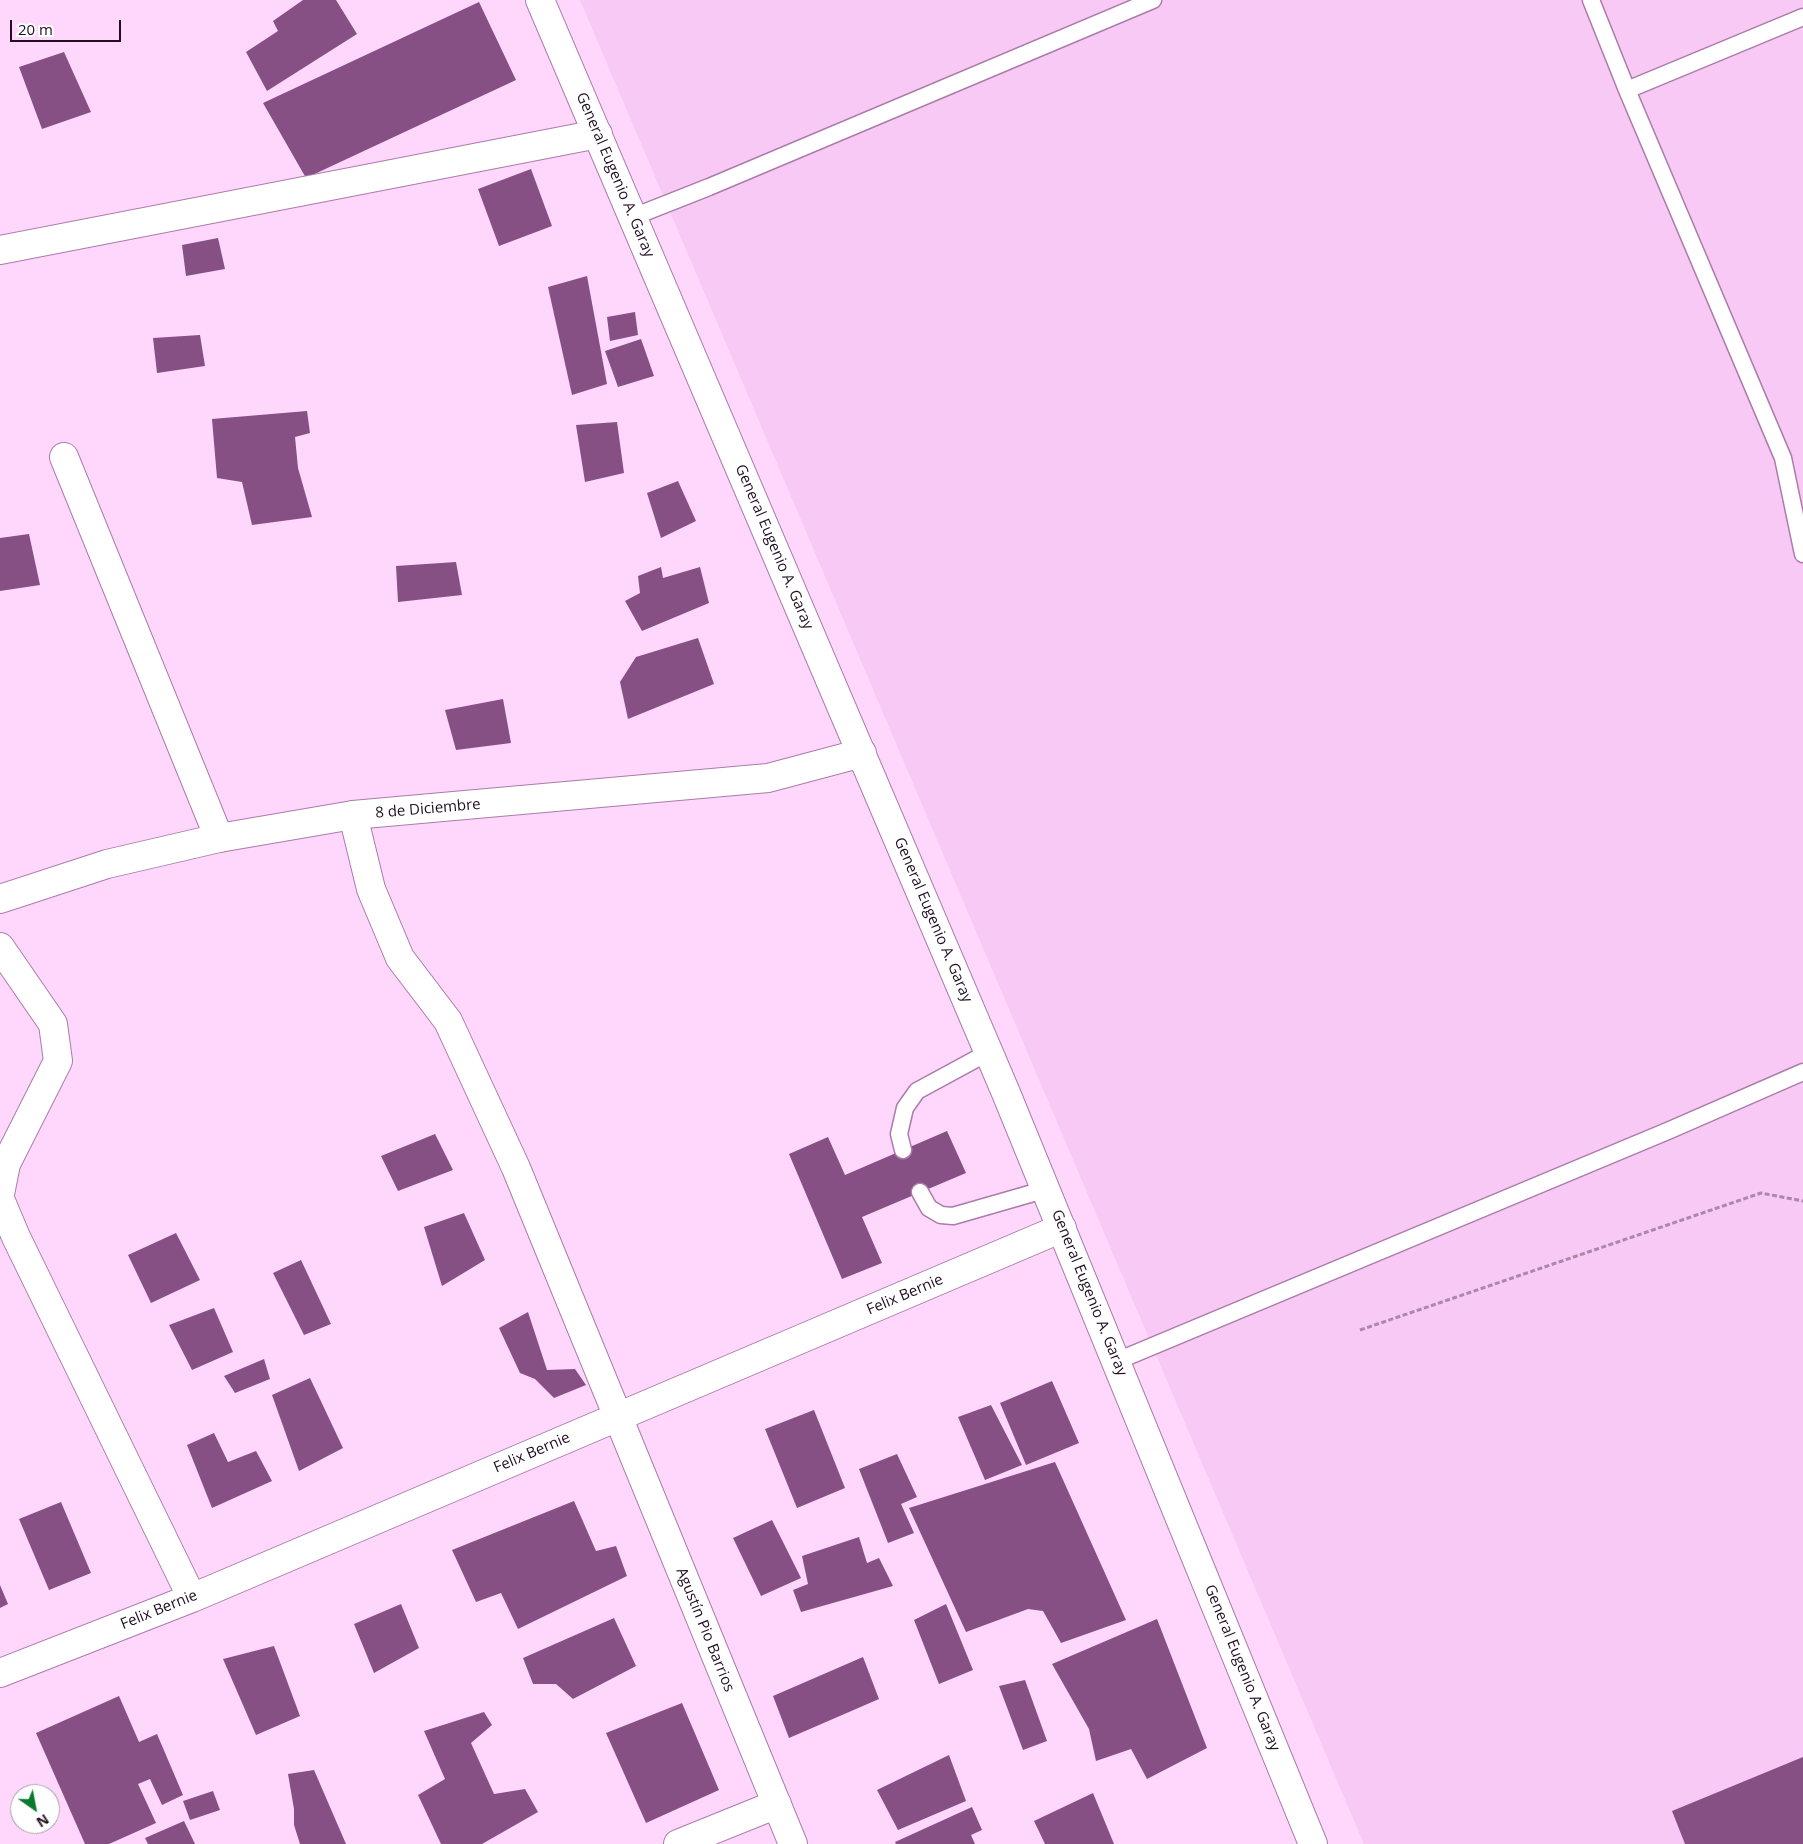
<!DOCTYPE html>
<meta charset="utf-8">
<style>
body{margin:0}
#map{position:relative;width:1803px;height:1844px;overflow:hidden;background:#ffd6fc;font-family:"Open Sans",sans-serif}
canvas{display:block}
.north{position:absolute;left:10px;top:1784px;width:50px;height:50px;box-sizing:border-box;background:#fff;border:1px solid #a69fa6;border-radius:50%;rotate:147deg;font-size:14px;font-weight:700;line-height:20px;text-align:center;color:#200f20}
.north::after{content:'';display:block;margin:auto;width:18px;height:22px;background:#097a2f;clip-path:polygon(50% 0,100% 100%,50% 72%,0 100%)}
.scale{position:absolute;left:10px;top:20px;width:111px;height:22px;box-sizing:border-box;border:2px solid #200f20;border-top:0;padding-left:6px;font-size:15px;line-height:18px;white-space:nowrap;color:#200f20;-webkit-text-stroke:4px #fff;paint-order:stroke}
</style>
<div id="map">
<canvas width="1803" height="1844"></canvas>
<div class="north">N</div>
<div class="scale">20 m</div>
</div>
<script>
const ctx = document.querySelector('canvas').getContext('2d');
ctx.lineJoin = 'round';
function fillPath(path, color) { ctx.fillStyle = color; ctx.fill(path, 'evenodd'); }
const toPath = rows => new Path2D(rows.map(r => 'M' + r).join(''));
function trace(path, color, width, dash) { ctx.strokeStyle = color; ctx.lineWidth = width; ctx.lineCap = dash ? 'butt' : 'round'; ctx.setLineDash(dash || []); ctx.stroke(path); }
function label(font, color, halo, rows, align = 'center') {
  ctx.font = font + ' "Open Sans",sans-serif'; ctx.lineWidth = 4; ctx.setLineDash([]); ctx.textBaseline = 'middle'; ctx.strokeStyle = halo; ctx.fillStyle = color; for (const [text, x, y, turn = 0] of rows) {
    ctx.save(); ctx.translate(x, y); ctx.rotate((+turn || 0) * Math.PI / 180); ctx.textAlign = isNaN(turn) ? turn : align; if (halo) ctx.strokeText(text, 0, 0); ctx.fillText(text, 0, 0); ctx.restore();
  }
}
const built = toPath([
 [580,0,1803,0,1803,1844,1364,1844]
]);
const building = toPath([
 [303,0,336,0,357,34,267,91,246,52,278,31,273,21],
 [479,2,516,80,306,178,263,103],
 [64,52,91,112,42,129,19,67],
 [531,169,552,226,499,246,478,189],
 [218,238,225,269,186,276,182,245],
 [587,276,607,384,572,395,548,287],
 [635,312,638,335,610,341,607,317],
 [200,335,205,366,157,373,153,338],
 [641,339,654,376,618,387,605,351],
 [307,411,310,433,295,437,298,468,312,517,252,525,242,482,217,478,212,419],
 [617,422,624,473,585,482,576,425],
 [678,481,696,521,661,538,647,493],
 [29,534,40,585,0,591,0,538],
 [456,562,462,595,398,602,396,566],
 [661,567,663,578,700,567,709,603,642,631,625,601,640,593,638,576],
 [698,638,714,684,628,719,620,682,636,657],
 [503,699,511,743,456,750,445,710],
 [947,1131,966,1173,862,1217,882,1263,842,1279,789,1154,828,1137,845,1175],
 [435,1134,453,1170,398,1191,381,1156],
 [464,1213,485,1260,442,1286,424,1227],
 [176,1233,200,1280,151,1303,128,1255],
 [301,1260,331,1324,304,1335,273,1273],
 [214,1308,233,1352,192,1370,169,1325],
 [528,1312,547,1370,575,1369,586,1385,554,1398,535,1379,520,1373,499,1328],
 [264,1359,270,1379,235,1393,224,1376],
 [310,1378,343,1448,299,1471,272,1395],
 [1052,1381,1079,1443,1026,1465,1000,1403],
 [991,1405,1022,1465,985,1480,958,1417],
 [814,1410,845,1488,797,1508,765,1429],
 [214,1433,228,1462,256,1451,272,1481,212,1508,187,1445],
 [897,1454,917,1497,901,1504,914,1533,888,1543,859,1469],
 [1055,1462,1126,1620,1061,1643,1043,1611,1028,1609,966,1632,909,1508],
 [574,1501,596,1551,616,1546,627,1576,518,1629,501,1593,476,1602,452,1550],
 [61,1502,91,1573,49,1590,19,1519],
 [772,1520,801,1578,761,1596,733,1538],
 [859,1537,867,1563,879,1558,893,1586,801,1612,793,1590,808,1584,802,1556],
 [0,1585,8,1604,0,1608],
 [401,1604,419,1648,374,1673,354,1624],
 [946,1604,973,1670,939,1684,914,1620],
 [614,1618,636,1666,573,1699,556,1684,533,1684,523,1658],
 [1157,1619,1207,1748,1147,1779,1131,1749,1096,1761,1089,1729,1052,1664],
 [274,1646,300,1716,256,1735,223,1659],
 [863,1657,879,1699,789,1738,773,1696],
 [1025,1680,1047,1741,1023,1750,999,1686],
 [119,1696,139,1742,157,1734,183,1795,162,1805,150,1779,138,1784,156,1823,109,1844,85,1844,36,1733],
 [682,1703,719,1790,646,1823,606,1733],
 [484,1712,492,1725,471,1743,494,1794,525,1789,538,1812,482,1844,441,1844,418,1795,445,1779,424,1731],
 [949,1755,966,1801,898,1830,877,1790],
 [1803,1757,1803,1844,1685,1844,1672,1811],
 [314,1770,346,1844,300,1844,294,1825,294,1809,288,1774],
 [213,1791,220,1810,190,1820,183,1801],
 [1093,1793,1114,1844,1045,1844,1034,1821],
 [972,1807,982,1830,971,1835,975,1844,896,1844,895,1842],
 [184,1821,195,1844,148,1844,145,1838]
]);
const path = toPath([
 [1360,1330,1761,1193,1803,1201]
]);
const service = toPath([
 [1591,0,1627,90,1783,458,1803,554],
 [1627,90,1803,17],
 [633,217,709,187,1153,0],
 [903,1150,899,1134,905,1108,917,1091,989,1052],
 [920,1192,929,1208,941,1215,953,1216,1047,1189],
 [1117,1361,1670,1130,1803,1072]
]);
const minor = toPath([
 [0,250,598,134],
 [64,457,219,838],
 [353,815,371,889,400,958,448,1021,516,1168,793,1844],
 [0,947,53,1024,58,1061,6,1164,0,1194],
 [0,1199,16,1237,192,1598],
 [0,1673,192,1598,1062,1228],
 [678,1844,777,1804]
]);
const secondary = toPath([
 [0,899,107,864,219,838,353,815,768,778,862,753]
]);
const primary = toPath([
 [540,0,1006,1093,1313,1844]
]);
const streetNames = [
 ["General Eugenio A. Garay",615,175,67],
 ["General Eugenio A. Garay",774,547,67],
 ["8 de Diciembre",428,809,-5],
 ["General Eugenio A. Garay",933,920,67],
 ["General Eugenio A. Garay",1089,1293,68],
 ["Felix Bernie",905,1295,-23],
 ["Felix Bernie",532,1453,-23],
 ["Felix Bernie",159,1610,-22],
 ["Agustín Pio Barrios",705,1630,68],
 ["General Eugenio A. Garay",1242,1668,68]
];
fillPath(built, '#f7c9f4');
fillPath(building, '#875085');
trace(service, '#ab7ca9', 19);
trace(minor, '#ab7ca9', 30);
trace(secondary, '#ab7ca9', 30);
trace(primary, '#ab7ca9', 30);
trace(path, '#a989a7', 3, [5, 2.5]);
trace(service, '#fff', 16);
trace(minor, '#fff', 28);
trace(secondary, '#fff', 28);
trace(primary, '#fff', 28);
label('15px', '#200f20', '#fff', streetNames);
</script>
